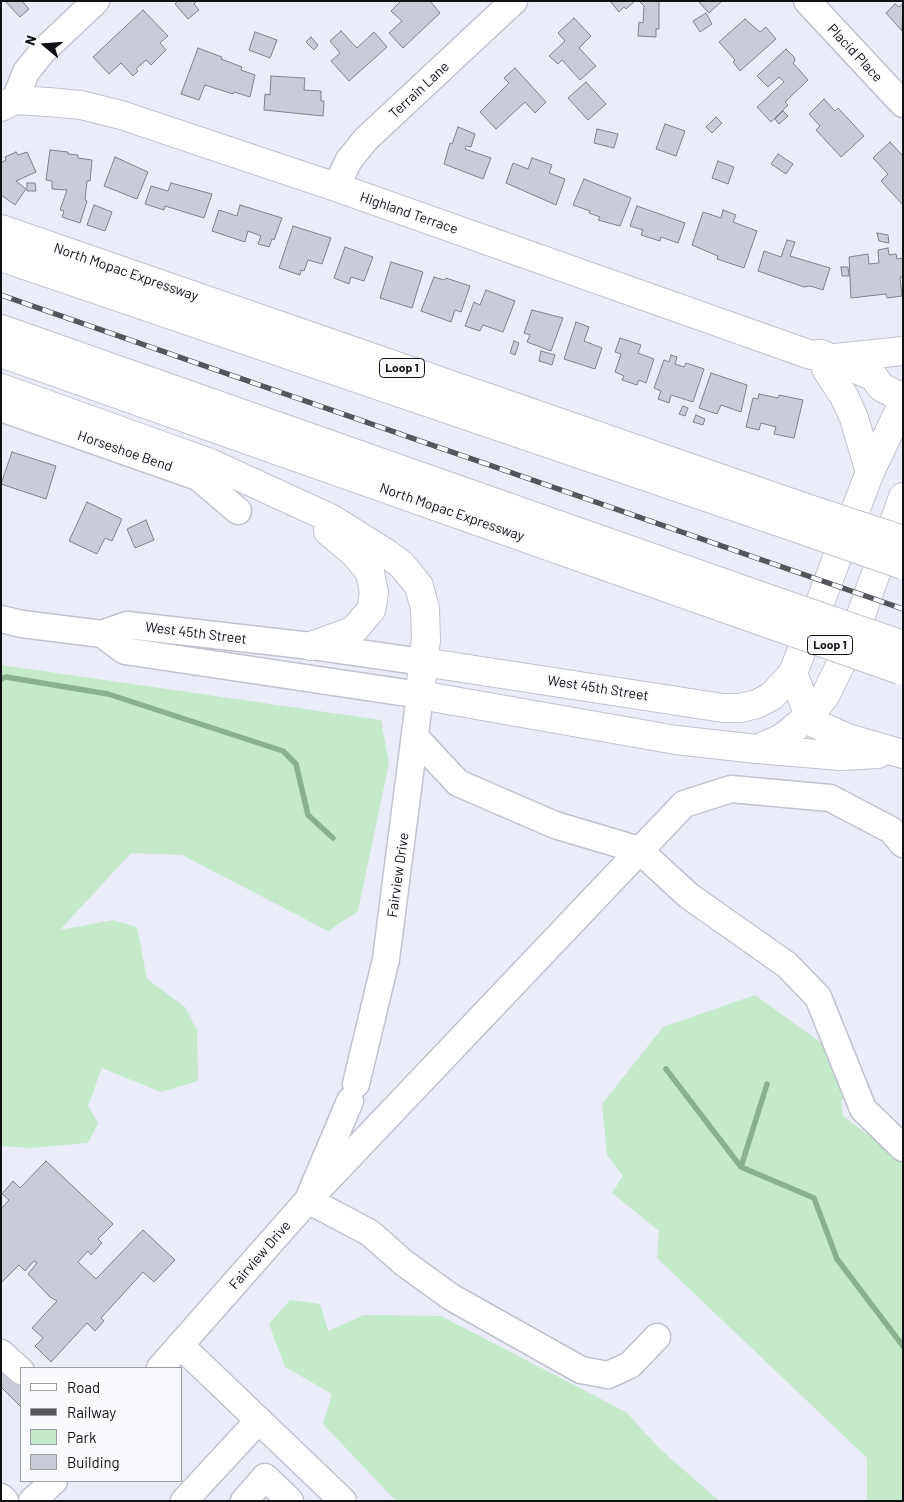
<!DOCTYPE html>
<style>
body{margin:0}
#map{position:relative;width:904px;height:1502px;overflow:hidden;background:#eaedf8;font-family:Barlow,sans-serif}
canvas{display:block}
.frame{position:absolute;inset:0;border:2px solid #101114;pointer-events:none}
.legend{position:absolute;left:20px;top:1367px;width:162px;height:115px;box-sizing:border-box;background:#f9faff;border:1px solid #9c9da1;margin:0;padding:6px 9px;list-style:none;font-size:15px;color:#101114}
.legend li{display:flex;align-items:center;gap:10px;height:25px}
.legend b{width:25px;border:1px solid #9c9da1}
.north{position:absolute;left:20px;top:20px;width:50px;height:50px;-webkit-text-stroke:4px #f9faff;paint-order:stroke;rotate:288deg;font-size:14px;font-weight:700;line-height:20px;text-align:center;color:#101114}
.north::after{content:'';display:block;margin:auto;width:18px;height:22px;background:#101114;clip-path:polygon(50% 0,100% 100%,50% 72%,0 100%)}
</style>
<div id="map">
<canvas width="904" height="1502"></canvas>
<div class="frame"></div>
<ul class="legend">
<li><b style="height:6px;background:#fff"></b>Road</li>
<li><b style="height:6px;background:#54565c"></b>Railway</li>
<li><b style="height:14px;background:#c4e9cb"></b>Park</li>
<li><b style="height:14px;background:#c9ccd7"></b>Building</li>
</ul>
<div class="north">N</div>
</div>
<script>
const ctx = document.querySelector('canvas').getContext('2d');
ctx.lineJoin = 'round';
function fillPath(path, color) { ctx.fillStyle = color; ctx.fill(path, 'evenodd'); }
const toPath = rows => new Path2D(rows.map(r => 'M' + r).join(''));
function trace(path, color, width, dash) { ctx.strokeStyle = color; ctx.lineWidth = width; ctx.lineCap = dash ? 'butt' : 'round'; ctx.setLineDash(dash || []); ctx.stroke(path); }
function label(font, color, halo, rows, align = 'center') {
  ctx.font = font + ' Barlow,sans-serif'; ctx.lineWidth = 4; ctx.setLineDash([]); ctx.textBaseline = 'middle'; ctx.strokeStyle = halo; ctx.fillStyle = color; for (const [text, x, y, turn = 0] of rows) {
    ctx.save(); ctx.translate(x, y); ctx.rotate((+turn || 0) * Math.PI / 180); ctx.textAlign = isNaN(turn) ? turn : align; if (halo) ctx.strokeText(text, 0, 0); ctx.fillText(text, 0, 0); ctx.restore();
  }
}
const green = toPath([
 [1,665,381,720,389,763,358,911,328,931,182,855,131,853,60,930,113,920,137,927,147,979,185,1007,197,1030,198,1081,161,1092,102,1068,88,1106,98,1123,88,1143,30,1148,1,1146],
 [755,995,831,1050,849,1094,841,1101,843,1116,903,1161,903,1501,867,1501,867,1458,657,1258,659,1231,612,1193,623,1176,607,1155,602,1104,663,1027],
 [290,1300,320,1304,328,1331,364,1315,441,1316,626,1412,660,1449,719,1501,396,1501,323,1424,332,1394,285,1367,269,1324]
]);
const stream = toPath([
 [1,679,6,677,108,694,283,751,296,764,308,815,333,838],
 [666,1069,741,1167,814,1198,837,1259,903,1346],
 [741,1167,767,1084]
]);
const building = toPath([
 [5,1,22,1,29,9,20,17,5,1],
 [178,1,197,1,194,4,199,10,188,19,175,4,178,1],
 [401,1,430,1,440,13,403,48,389,33,402,21,391,11,401,1],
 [610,1,635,1,626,9,624,7,619,12,610,1],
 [639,1,659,1,659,29,656,29,656,37,638,36,639,22,643,23,644,6,639,1],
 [698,1,722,1,709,13,698,1],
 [895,4,899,7,903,4,902,31,886,13,895,4],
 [143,10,168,36,160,43,166,50,151,65,146,60,136,69,138,71,133,76,121,63,109,74,93,57,143,10],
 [706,13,712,24,700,32,693,21,706,13],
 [574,18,591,36,579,48,596,66,580,80,562,60,558,64,549,56,565,41,558,33,574,18],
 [745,19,760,32,766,27,776,39,740,71,733,62,735,60,719,42,745,19],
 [341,31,357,48,374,32,387,47,349,81,331,61,340,53,330,41,341,31],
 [255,32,277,40,270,58,249,50,255,32],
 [311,37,318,45,314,50,306,42,311,37],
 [198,48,222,57,221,59,242,67,241,70,255,75,250,97,234,92,233,94,205,85,199,100,181,94,198,48],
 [786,49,794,57,795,61,793,63,808,80,785,102,788,105,771,122,757,107,784,82,779,77,768,87,757,76,786,49],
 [515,68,546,102,535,113,525,102,496,129,480,112,509,83,504,78,515,68],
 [271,76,305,78,304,90,321,91,321,101,324,101,323,116,264,110,265,94,270,95,271,76],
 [586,82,606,104,588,120,568,98,586,82],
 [824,99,835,111,838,108,864,136,841,157,816,130,820,126,809,114,824,99],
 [783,111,788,116,779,124,775,119,783,111],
 [716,117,722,123,712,133,706,127,716,117],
 [665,124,685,131,676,156,656,149,665,124],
 [458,127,475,134,471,147,466,146,465,149,491,158,483,179,444,164,450,143,452,144,458,127],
 [597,129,618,134,614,148,594,143,597,129],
 [890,142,903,156,903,205,881,181,888,174,873,158,890,142],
 [50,150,68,152,68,154,78,155,78,158,92,160,90,181,87,181,85,200,87,201,80,223,62,217,64,211,60,210,67,190,52,189,52,181,46,180,50,150],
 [16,152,18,155,27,152,36,172,16,181,26,189,15,205,1,195,1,163,6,160,5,157,16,152],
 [778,154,793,164,786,174,771,164,778,154],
 [115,157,148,172,137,199,104,186,115,157],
 [532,158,552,165,549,173,565,179,556,205,506,183,513,163,528,169,532,158],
 [718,161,734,167,728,184,712,178,718,161],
 [584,179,631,198,620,226,598,220,600,217,589,213,590,211,573,205,584,179],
 [27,183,35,183,36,191,27,191,27,183],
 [171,183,212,194,204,218,165,206,164,210,145,204,151,186,168,191,171,183],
 [94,205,112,212,105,231,87,225,94,205],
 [240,205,282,218,274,240,272,239,269,247,258,244,261,236,248,231,245,242,212,231,219,210,237,216,240,205],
 [637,206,685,223,678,243,661,237,660,241,641,235,643,230,630,226,637,206],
 [723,210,736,215,733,222,757,231,744,268,717,259,718,256,692,245,703,212,721,218,723,210],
 [293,226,331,238,322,264,308,260,304,271,301,270,300,275,279,268,293,226],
 [877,233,888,235,889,243,879,241,877,233],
 [787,240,795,242,790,256,830,268,823,290,810,286,804,287,758,271,764,251,781,257,787,240],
 [345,247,373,257,364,281,351,277,349,284,334,278,345,247],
 [888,248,889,255,896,254,897,259,903,258,903,277,900,277,902,296,887,298,886,294,851,298,849,257,868,254,869,264,879,263,878,250,888,248],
 [391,262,423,272,412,308,380,298,391,262],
 [841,267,848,267,849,276,842,276,841,267],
 [434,277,444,280,446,278,470,286,461,312,455,310,451,322,421,311,434,277],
 [486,290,515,301,503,332,483,325,480,331,465,326,474,302,480,305,486,290],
 [532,310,563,318,551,351,527,342,530,335,524,333,532,310],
 [576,322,589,327,584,341,602,348,595,369,564,359,576,322],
 [620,338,641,345,638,353,654,359,646,383,639,380,637,385,622,380,624,376,615,372,621,354,615,352,620,338],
 [514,341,519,343,515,355,510,353,514,341],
 [541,351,555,355,552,365,539,361,541,351],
 [671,355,677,357,675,364,684,367,686,363,704,369,693,402,671,395,669,403,658,399,661,391,654,388,664,360,669,362,671,355],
 [711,373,747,385,741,412,721,405,717,414,699,408,711,373],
 [759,394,778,398,779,395,803,400,794,438,774,434,776,427,761,423,759,430,746,427,753,398,758,399,759,394],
 [683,406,688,408,685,416,679,414,683,406],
 [696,415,705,419,703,425,693,422,696,415],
 [12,452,56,466,46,499,1,484,12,452],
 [87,502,122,519,112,541,105,538,97,554,69,541,87,502],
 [146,520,154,540,135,548,127,529,146,520],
 [46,1161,113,1224,98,1239,102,1243,91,1255,88,1251,78,1262,96,1279,143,1230,175,1260,154,1282,143,1272,101,1318,104,1321,95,1331,87,1323,51,1362,35,1346,43,1338,32,1328,57,1301,50,1297,28,1274,37,1263,34,1261,25,1271,19,1265,1,1283,1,1209,9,1200,2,1194,13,1181,20,1188,46,1161],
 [6,1368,21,1384,21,1407,1,1387,1,1373,6,1368]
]);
const minor = toPath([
 [807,1,903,104],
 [15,100,26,72,43,51,96,1],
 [336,187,349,160,366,139,514,1],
 [1,408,198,477,238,511],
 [1,619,22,624,102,634,127,625,311,646,423,662],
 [102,634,125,651,420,695,386,959,356,1084],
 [416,738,458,783,555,825,639,850,689,896,787,965,818,997,863,1109,903,1148],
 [308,1200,684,804,731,789,830,798,891,830,903,844],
 [308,1200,370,1233,404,1263,451,1297,581,1370,608,1375,630,1365,657,1337],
 [181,1346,343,1501],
 [1,1353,21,1371],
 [160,1368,308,1200,350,1101],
 [1,1497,5,1501],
 [32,1501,54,1481],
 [184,1501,259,1420],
 [244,1501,265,1477,290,1501]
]);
const major = toPath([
 [1,107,15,100,48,102,81,105,121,115,336,187,811,355,821,354,874,377,881,387,903,398],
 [835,358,903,351],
 [826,369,844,396,854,418,870,472],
 [903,403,870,472,793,673,772,696,757,704,740,708,723,708,423,662,420,695,676,740,757,749,782,738,809,716,825,696,851,643,903,497]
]);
const highway = toPath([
 [1,229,803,507],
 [1,257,794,527],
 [1,329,769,599],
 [1,353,761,621],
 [1,388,210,463,332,519,386,553,402,565,419,586,425,609,426,640,423,662],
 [311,646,353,631,371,610,374,593,370,572,354,553,328,531],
 [793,673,809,716,816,724,847,738,903,754],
 [757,749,841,756,878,754]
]);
const rail = toPath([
 [1,295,903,609]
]);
const highwayBridge = toPath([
 [803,507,903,540],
 [794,527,903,565],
 [769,599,903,645],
 [761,621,900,670]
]);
const shields = [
 [402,368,45],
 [830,645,45]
];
const shieldNames = [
 ["Loop 1",402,368],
 ["Loop 1",830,645]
];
const streetNames = [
 ["Placid Place",855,53,47],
 ["Terrain Lane",419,90,-43],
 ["Highland Terrace",409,213,19],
 ["North Mopac Expressway",126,272,19],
 ["Horseshoe Bend",125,451,19],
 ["North Mopac Expressway",452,512,19],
 ["West 45th Street",196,633,7],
 ["West 45th Street",598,688,9],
 ["Fairview Drive",398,875,-82],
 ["Fairview Drive",260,1255,-49]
];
fillPath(green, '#c4e9cb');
trace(stream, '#88b190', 5.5);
fillPath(building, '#c9ccd7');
trace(building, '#7f828c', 1);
trace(minor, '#c0c3ce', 29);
trace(major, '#c0c3ce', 30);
trace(highway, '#c0c3ce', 30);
trace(minor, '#fff', 26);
trace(major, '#fff', 28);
trace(highway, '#fff', 28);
trace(rail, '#54565c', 5.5);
trace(rail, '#f9faff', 4, [11]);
trace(highwayBridge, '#c0c3ce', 30, []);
trace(highwayBridge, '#fff', 28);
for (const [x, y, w] of shields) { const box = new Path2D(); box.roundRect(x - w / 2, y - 9.5, w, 19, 4); ctx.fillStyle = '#f9faff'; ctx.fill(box); trace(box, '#101114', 1); }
label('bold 12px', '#101114', null, shieldNames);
label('14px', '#101114', '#f9faff', streetNames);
</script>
